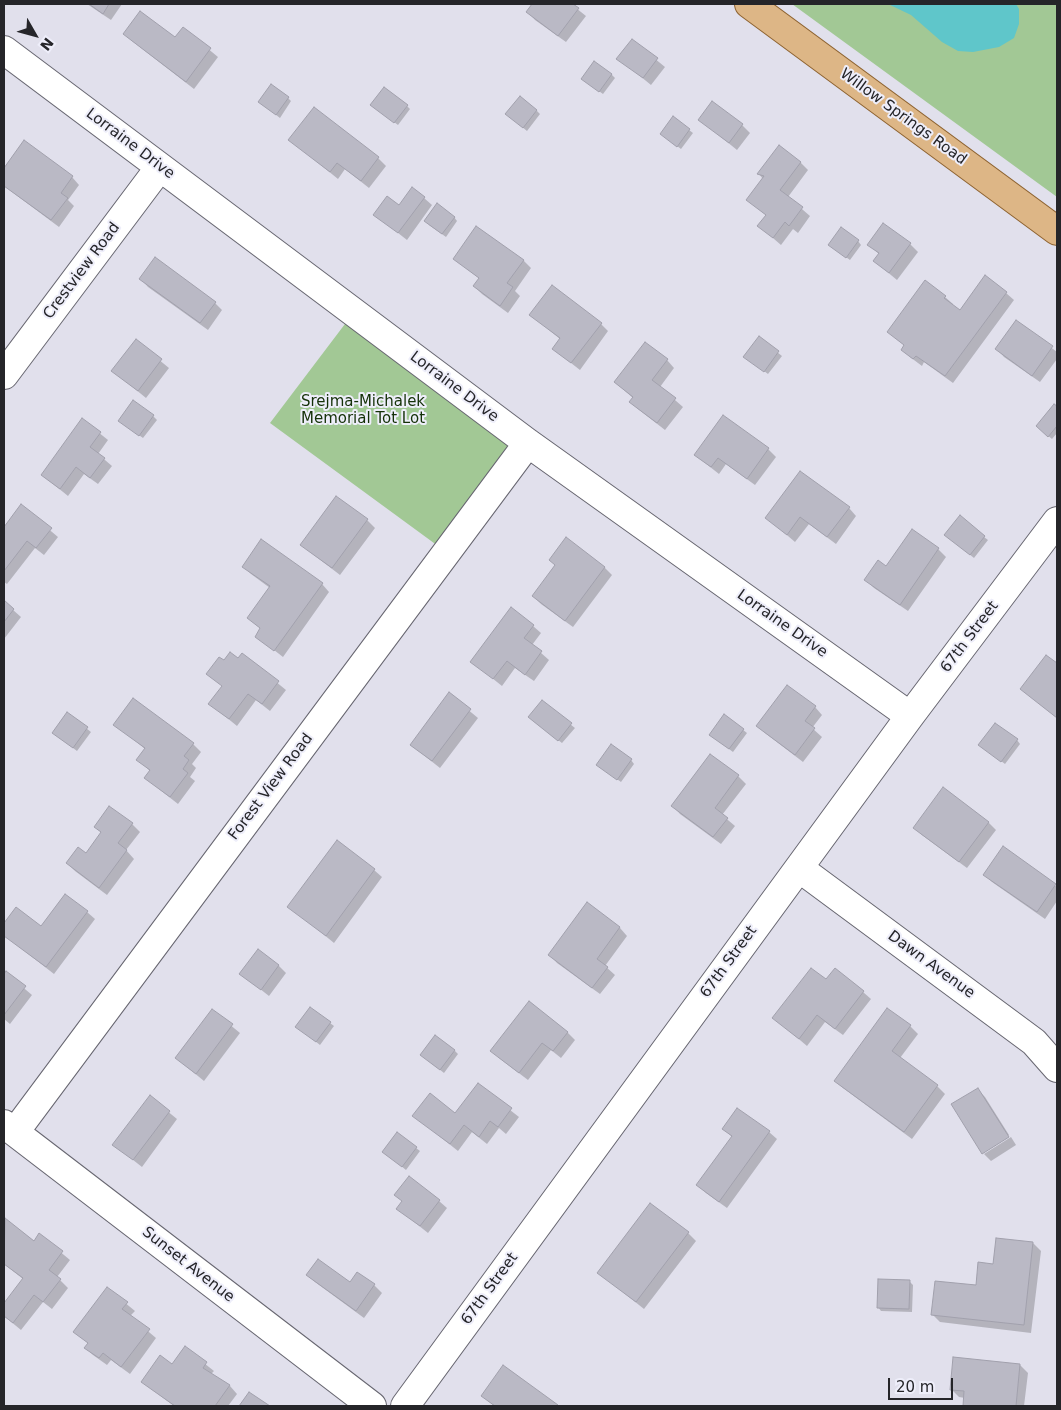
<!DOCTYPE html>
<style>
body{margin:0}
#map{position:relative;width:1061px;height:1410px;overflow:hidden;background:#e1e0ec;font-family:"DejaVu Sans",sans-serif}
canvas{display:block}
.frame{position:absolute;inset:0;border:5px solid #252529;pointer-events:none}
.north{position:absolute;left:10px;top:10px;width:50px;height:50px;-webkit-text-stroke:4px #eeeefa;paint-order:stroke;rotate:128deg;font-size:14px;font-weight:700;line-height:20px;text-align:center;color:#252529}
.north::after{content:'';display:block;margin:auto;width:18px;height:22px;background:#252529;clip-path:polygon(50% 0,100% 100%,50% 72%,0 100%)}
.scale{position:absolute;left:888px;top:1378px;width:65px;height:22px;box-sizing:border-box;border:2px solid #252529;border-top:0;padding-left:6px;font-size:15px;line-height:18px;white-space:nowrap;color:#252529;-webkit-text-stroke:4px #eeeefa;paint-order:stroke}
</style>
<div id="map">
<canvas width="1061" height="1410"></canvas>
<div class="frame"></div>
<div class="north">N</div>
<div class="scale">20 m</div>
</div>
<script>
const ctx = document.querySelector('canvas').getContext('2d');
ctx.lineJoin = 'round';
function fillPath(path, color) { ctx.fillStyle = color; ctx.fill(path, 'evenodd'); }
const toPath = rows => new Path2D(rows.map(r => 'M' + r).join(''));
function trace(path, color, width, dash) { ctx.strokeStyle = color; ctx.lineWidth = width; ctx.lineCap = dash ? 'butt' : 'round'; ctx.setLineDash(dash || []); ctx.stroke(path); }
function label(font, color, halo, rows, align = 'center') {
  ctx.font = font + ' "DejaVu Sans",sans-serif'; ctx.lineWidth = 4; ctx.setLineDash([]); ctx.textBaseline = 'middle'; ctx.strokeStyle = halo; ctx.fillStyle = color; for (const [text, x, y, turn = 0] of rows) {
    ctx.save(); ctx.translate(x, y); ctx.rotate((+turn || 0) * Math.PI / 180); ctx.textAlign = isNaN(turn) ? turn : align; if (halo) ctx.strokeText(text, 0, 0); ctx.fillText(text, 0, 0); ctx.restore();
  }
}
const green = toPath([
 [792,4,1057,4,1057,197],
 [348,320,507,442,507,449,438,546,270,423]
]);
const water = toPath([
 [888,4,1016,4,1019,9,1019,24,1014,38,999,47,973,52,958,51,942,42,911,15]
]);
const shadow = toPath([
 [87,4,122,4,111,20],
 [534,4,571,4,586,16,566,42,535,20,528,12],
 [183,28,218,57,194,89,132,41,124,34,175,39],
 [632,40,665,67,651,85,618,58],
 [611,74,615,78,603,94,586,82],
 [288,98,291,101,280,118,263,105],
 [407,106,410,109,398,125,375,108],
 [537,111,540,114,527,131,510,117],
 [673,118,693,133,681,149,665,137],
 [700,120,742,125,750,133,737,150],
 [290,140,378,158,386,166,369,188,345,169,338,179],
 [24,142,72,177,79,185,68,200,74,206,59,227,4,186,4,170],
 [800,162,808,170,788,197,810,216,798,233,793,229,781,245,759,226,767,216,748,200,763,179,759,174],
 [424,198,432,205,407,240,375,215],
 [454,217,457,221,446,237,429,225],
 [883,225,910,244,918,252,897,280,874,261,879,254,869,245],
 [477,227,524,261,531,268,515,291,520,296,508,313,482,294,474,286,480,279,454,259],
 [858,241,861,245,850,260,833,248],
 [141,279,215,303,222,310,208,330,148,287],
 [1006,293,1014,300,953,383,924,362,922,366,910,357,902,350,905,346,888,332,945,297,953,304,952,306,960,312],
 [531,315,601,324,608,331,580,370,553,349,560,339],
 [1016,321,1057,352,1057,359,1040,382,1004,357,997,349],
 [759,338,782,356,768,374,749,360],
 [136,341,169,368,146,398,113,371],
 [667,360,674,368,660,387,683,407,665,430,638,409,630,402,633,398,615,382],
 [1054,405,1057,408,1057,433,1052,439,1041,430],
 [153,416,157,420,143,438,123,424],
 [723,416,768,449,776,457,755,485,726,464,719,474,695,455],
 [83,420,108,440,98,454,112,466,98,484,84,474,68,496,42,475],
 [337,498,367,520,375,528,340,575,310,552,302,545],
 [21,506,58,537,44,555,35,548,7,584,4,582,4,529],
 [849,508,856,516,836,544,809,524,795,542,767,518],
 [912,530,938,549,946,557,908,611,874,588,866,580,886,567],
 [984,537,988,540,974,558,949,538],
 [243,566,322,584,329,592,283,657,256,636,261,629,248,618,270,588,251,574],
 [604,567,612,575,573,627,541,604,533,596],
 [4,602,21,617,4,639],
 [533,626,541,633,532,645,549,660,534,681,515,668,502,686,472,662],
 [243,655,286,690,270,711,256,700,237,726,210,704,223,687],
 [1047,656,1057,665,1057,718,1021,689],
 [449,694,478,718,440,768,411,745],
 [133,700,193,744,201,752,192,764,196,768,190,777,195,781,178,804,145,778,150,771,138,760,145,749,115,724],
 [542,702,575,728,562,743,533,721],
 [815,707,822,715,812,728,822,737,803,762,765,733,757,726],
 [68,714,91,732,77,751,57,736],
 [724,715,747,733,733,752,714,738],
 [1017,740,1020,744,1005,764,984,748],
 [631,760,634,764,621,782,601,768],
 [738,776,746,784,722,815,735,826,721,844,680,814,673,806],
 [988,822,996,830,967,868,922,835,915,828],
 [132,824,140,832,126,850,134,859,107,895,75,871,67,863,86,855,102,833,95,827],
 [1003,848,1057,887,1057,901,1045,919,992,882,984,874],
 [374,870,382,877,334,943,289,906],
 [587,904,620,928,627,936,605,966,615,975,600,994,557,963,550,955],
 [16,909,41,928,87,912,95,919,54,974,4,935,4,925],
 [278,965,286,973,269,996,241,974],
 [6,973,32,995,10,1024,4,1019,4,976],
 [826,981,863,992,871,999,843,1035,825,1022,807,1046,774,1018],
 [212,1010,240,1033,204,1081,176,1058],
 [330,1023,334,1026,320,1045,297,1027],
 [910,1026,918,1034,900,1058,937,1086,945,1094,912,1139,843,1088,835,1081],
 [567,1032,575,1040,561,1058,551,1050,528,1080,499,1058],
 [455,1051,458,1054,444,1073,425,1058],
 [478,1085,519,1117,506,1134,499,1128,487,1144,472,1132,458,1151,414,1116,456,1114],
 [977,1089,985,1097,1009,1135,983,1153,953,1105],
 [150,1097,177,1119,142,1167,114,1145],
 [724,1129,769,1132,777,1139,727,1208,706,1193,698,1185,732,1137],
 [1011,1137,1016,1145,991,1161,984,1154],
 [416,1148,420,1151,406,1170,384,1152],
 [439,1201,447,1208,428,1233,398,1209],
 [5,1220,34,1242,40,1235,70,1260,57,1277,68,1288,52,1309,43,1302,21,1330,4,1316,4,1305,23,1279,4,1264],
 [688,1233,696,1241,644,1309,599,1273],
 [1033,1243,1041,1251,1031,1333,940,1322,933,1315,977,1287,995,1265],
 [307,1275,350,1283,374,1285,382,1293,364,1318,315,1282],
 [910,1282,913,1285,912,1312,881,1311,878,1307],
 [107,1288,135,1311,130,1316,156,1338,130,1374,111,1360,107,1365,93,1355,86,1348,89,1344,75,1332],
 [185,1348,214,1371,211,1374,230,1386,237,1394,228,1406,174,1406,142,1382,172,1366],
 [1020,1365,1028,1373,1024,1406,964,1406,965,1398,959,1397,951,1389],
 [504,1367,558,1406,494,1406,482,1396]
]);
const building = toPath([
 [89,4,109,4,103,14,89,4],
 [532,4,573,4,579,8,558,36,526,12,532,4],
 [140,11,175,37,183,27,211,48,186,82,123,34,140,11],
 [632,39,658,58,643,78,616,59,632,39],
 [594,61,612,74,599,92,581,79,594,61],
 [271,84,289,97,276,115,258,102,271,84],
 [384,87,408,105,394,123,370,105,384,87],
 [520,96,537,110,523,128,505,114,520,96],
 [712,101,743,124,729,143,698,120,712,101],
 [314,107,379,157,361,181,337,163,330,172,288,140,314,107],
 [673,116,690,129,677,147,660,134,673,116],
 [24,140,73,176,61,193,68,198,51,220,4,186,4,168,24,140],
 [779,145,801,162,780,190,803,207,789,226,785,222,773,238,757,226,766,215,746,200,764,176,757,174,779,145],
 [412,187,425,197,398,233,373,215,387,196,399,205,412,187],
 [437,203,455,217,442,234,424,221,437,203],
 [883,223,911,243,889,273,873,261,879,253,867,245,883,223],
 [476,226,524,260,507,283,513,287,500,306,473,286,479,278,453,259,476,226],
 [841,227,859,240,846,258,828,245,841,227],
 [155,257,216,302,200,323,139,279,155,257],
 [985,275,1007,292,945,376,916,356,913,359,901,350,904,345,887,332,925,280,946,296,944,298,960,310,985,275],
 [552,285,602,323,571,363,552,349,560,338,529,315,552,285],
 [1016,320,1053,346,1032,376,995,349,1016,320],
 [759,336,779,351,764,372,743,357,759,336],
 [136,339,162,359,138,391,111,371,136,339],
 [645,342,668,359,652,380,676,398,657,423,629,402,633,397,614,382,645,342],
 [133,400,154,415,139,436,118,421,133,400],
 [1054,404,1057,406,1057,426,1048,437,1036,426,1054,404],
 [723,415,769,448,747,479,718,458,711,467,694,455,723,415],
 [82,418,101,432,90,447,105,458,90,478,76,467,60,489,41,475,82,418],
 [800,471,850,507,827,537,800,517,787,535,765,518,800,471],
 [336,496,368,519,332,568,300,545,336,496],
 [21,504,52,528,36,548,27,541,4,571,4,527,21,504],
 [960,515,985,536,970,555,944,535,960,515],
 [912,529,939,548,900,605,864,580,878,560,886,566,912,529],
 [566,537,605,567,565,621,532,596,555,565,549,560,566,537],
 [261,539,323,583,274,651,255,637,260,628,247,618,270,586,242,567,261,539],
 [4,600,14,609,4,622,4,600],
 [511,607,534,625,524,638,542,651,525,675,507,661,493,679,470,662,511,607],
 [230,652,238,658,242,653,279,681,262,704,248,694,229,719,208,704,222,686,206,674,219,657,224,660,230,652],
 [1046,655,1057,663,1057,718,1020,689,1046,655],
 [787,685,816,706,805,721,815,728,795,755,756,726,787,685],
 [449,692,471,709,432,761,410,745,449,692],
 [133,698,194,743,184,756,189,760,183,769,188,773,170,797,144,778,150,770,136,760,145,748,113,725,133,698],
 [542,700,572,723,558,741,528,717,542,700],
 [67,712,88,727,73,748,52,733,67,712],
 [724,714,744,729,729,749,709,735,724,714],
 [995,723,1018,739,1001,762,978,745,995,723],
 [611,744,632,759,617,780,596,765,611,744],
 [710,754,739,775,715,808,728,818,713,837,671,806,710,754],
 [943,787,989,822,959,862,913,828,943,787],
 [109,806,133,823,118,843,127,850,99,888,66,863,78,847,86,853,101,832,94,827,109,806],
 [337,840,375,869,326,936,287,907,337,840],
 [1003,846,1056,884,1037,912,983,875,1003,846],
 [65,894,88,911,46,967,4,936,4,923,16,907,41,926,65,894],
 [587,902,620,927,597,959,608,967,592,988,548,955,587,902],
 [258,949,279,965,261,990,239,974,258,949],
 [811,968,826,979,835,968,864,991,835,1029,817,1015,799,1039,772,1018,811,968],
 [6,971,26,986,4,1015,4,974,6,971],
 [529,1001,568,1032,553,1051,542,1043,519,1073,490,1051,529,1001],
 [310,1007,331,1022,316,1042,295,1027,310,1007],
 [887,1008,911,1025,892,1051,938,1085,904,1132,834,1081,887,1008],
 [212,1009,233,1024,196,1074,175,1058,212,1009],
 [435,1035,455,1050,440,1070,420,1055,435,1035],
 [478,1083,512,1108,498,1127,490,1121,479,1137,464,1125,450,1144,412,1116,430,1093,455,1113,478,1083],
 [978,1088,1009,1137,982,1154,951,1104,978,1088],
 [150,1095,170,1111,133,1160,112,1145,150,1095],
 [737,1108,770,1131,719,1202,696,1185,732,1136,722,1129,737,1108],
 [397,1132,417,1147,402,1167,382,1152,397,1132],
 [409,1176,440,1200,420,1226,396,1209,402,1201,394,1195,409,1176],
 [650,1203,689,1232,636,1302,597,1273,650,1203],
 [5,1218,34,1241,39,1233,63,1251,49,1270,61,1279,43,1302,34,1295,13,1323,4,1316,4,1303,23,1278,4,1264,5,1218],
 [996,1238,1033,1242,1024,1325,931,1315,935,1281,976,1285,978,1262,993,1264,996,1238],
 [318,1259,350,1282,357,1272,375,1284,356,1311,306,1275,318,1259],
 [878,1279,910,1280,909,1309,877,1308,878,1279],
 [107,1287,128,1302,122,1309,150,1329,121,1367,103,1353,99,1358,84,1348,88,1343,73,1332,107,1287],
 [185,1346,207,1362,203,1368,230,1385,215,1406,175,1406,141,1382,160,1355,172,1364,185,1346],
 [953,1357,1020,1364,1016,1406,963,1406,964,1391,950,1390,953,1357],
 [503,1365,558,1405,557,1406,495,1406,481,1396,503,1365],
 [249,1392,270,1406,239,1406,249,1392]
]);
const minor = toPath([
 [4,50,528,443,910,716],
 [4,375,160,167],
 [799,868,1034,1042,1057,1068],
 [4,1124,372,1406],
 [15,1132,528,443],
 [405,1406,910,716,1057,521]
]);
const major = toPath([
 [749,4,1057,231]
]);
const streetNames = [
 ["Willow Springs Road",903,117,36],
 ["Lorraine Drive",130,144,37],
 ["Crestview Road",82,271,-53],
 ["Lorraine Drive",454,387,37],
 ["Lorraine Drive",782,624,35],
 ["67th Street",970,637,-53],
 ["Forest View Road",271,787,-53],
 ["67th Street",729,962,-54],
 ["Dawn Avenue",931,965,36],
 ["Sunset Avenue",188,1265,38],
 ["67th Street",490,1289,-54]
];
const parkNames = [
 ["Srejma-Michalek",363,402],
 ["Memorial Tot Lot",363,419]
];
fillPath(green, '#a2c895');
fillPath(water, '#5fc6ca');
fillPath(shadow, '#0003');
fillPath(building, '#bab9c5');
trace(building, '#a1a0ac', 1);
trace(minor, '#676670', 30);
trace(major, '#8e6331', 30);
trace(minor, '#fff', 28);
trace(major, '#ddb686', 28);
label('15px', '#252529', '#eeeefa', streetNames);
label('15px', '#143107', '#eeeefa', parkNames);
</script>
